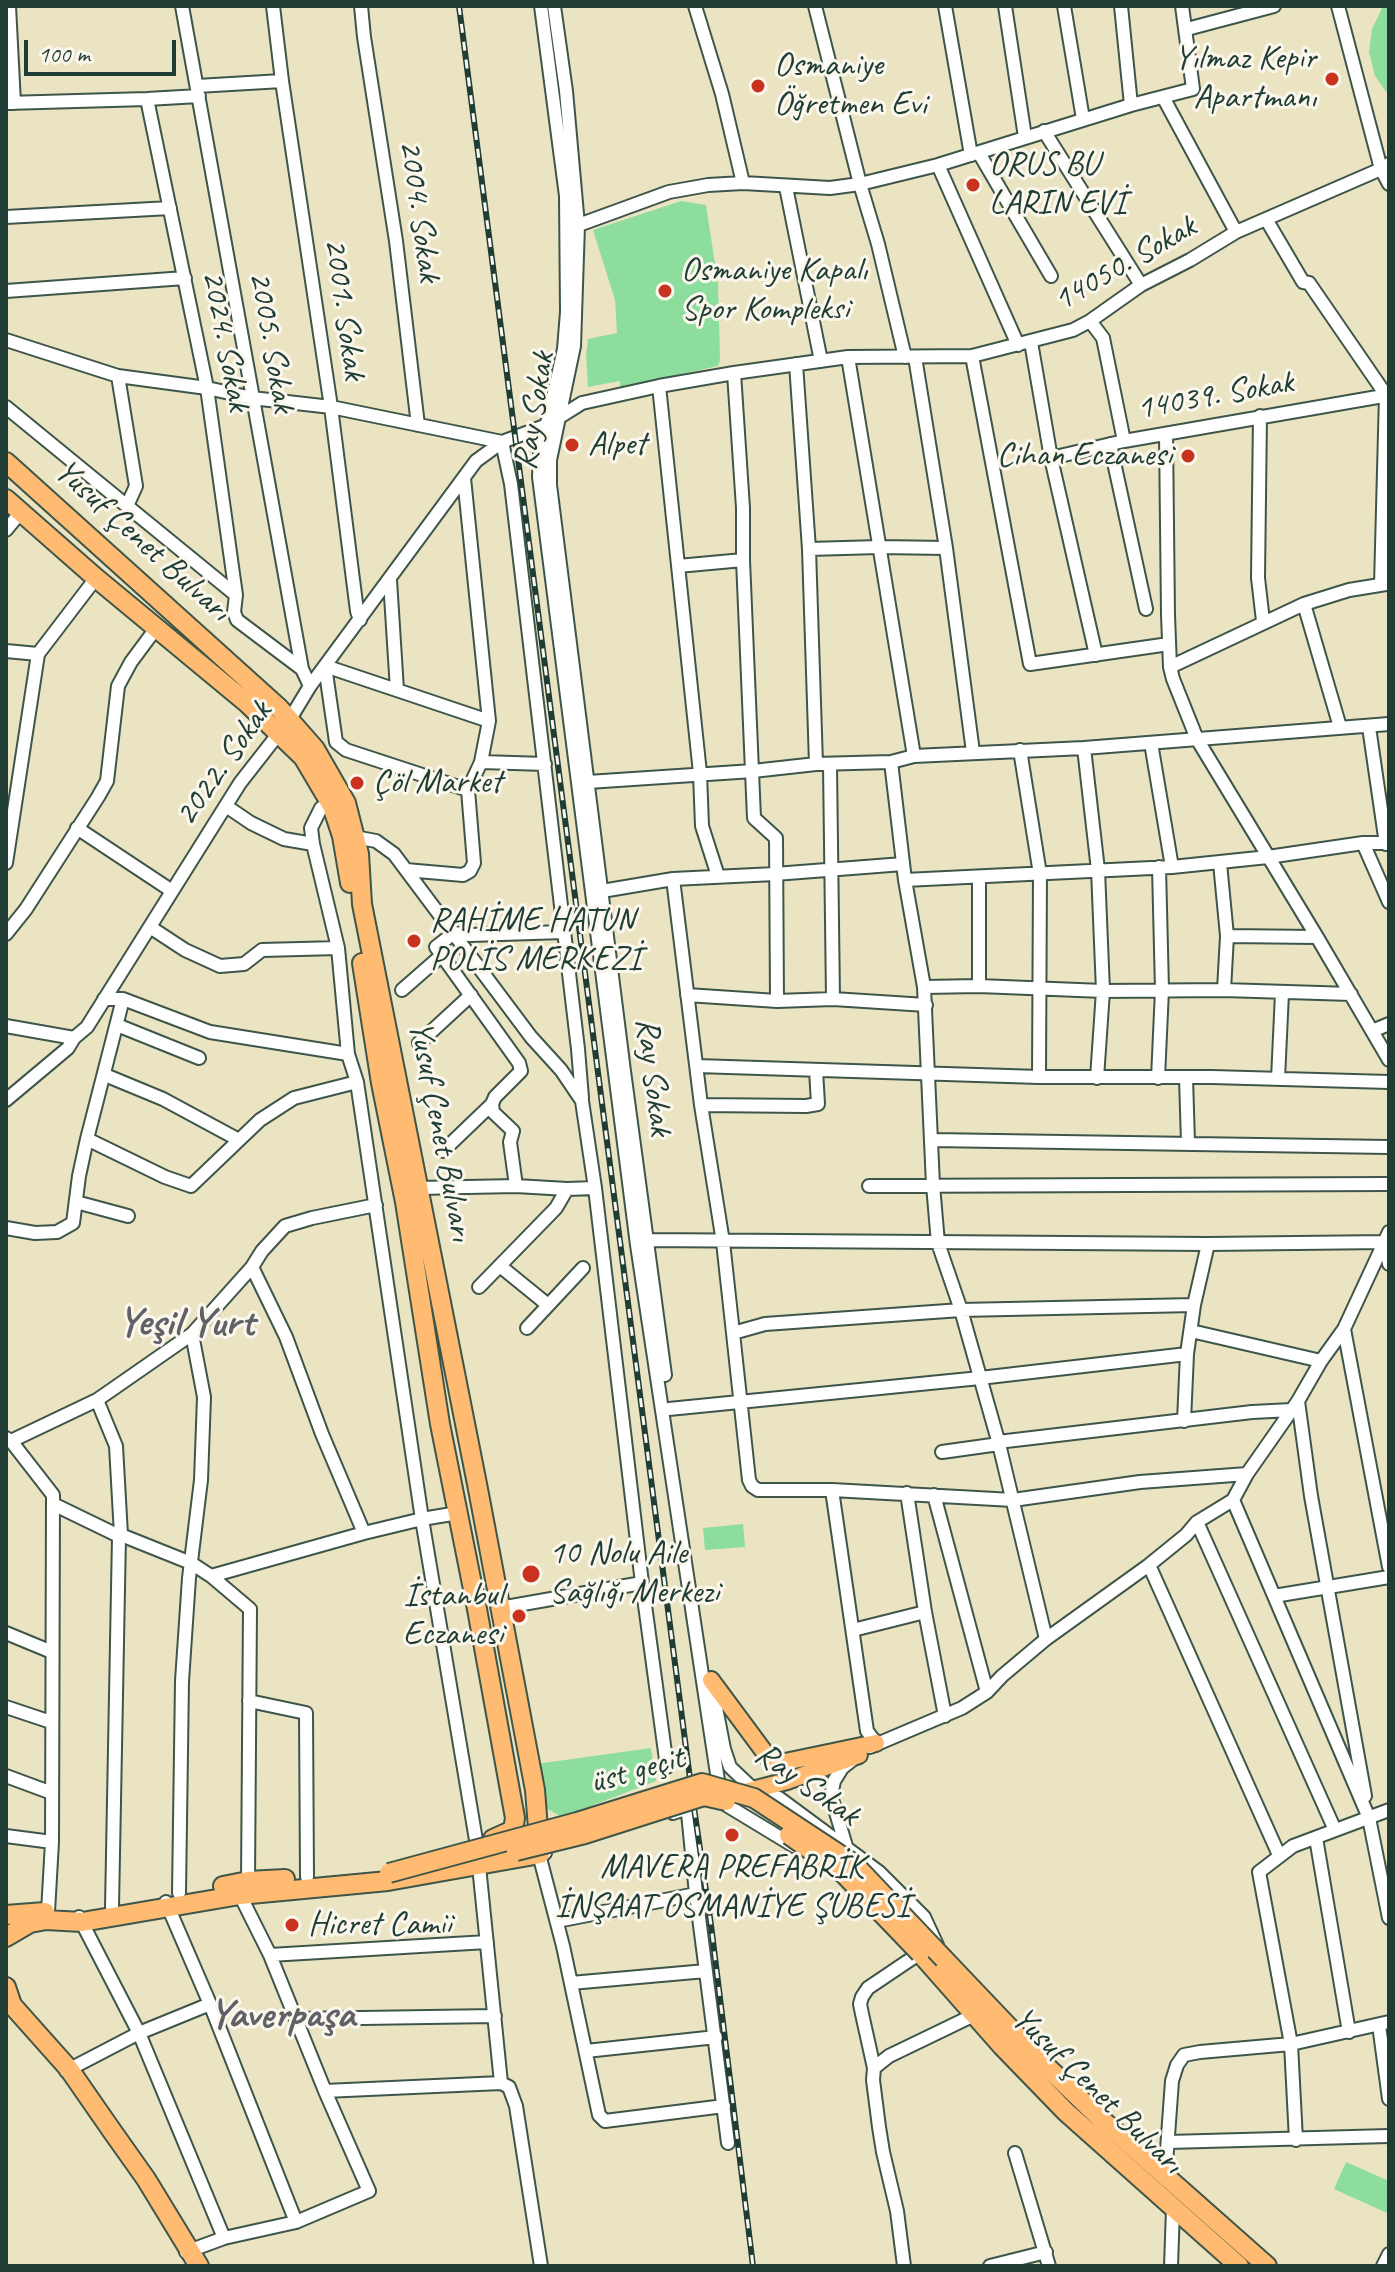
<!DOCTYPE html>
<meta charset="utf-8">
<style>
body{margin:0}
#map{position:relative;width:1395px;height:2272px;overflow:hidden;background:#ebe4c3;font-family:Caveat,sans-serif}
canvas{display:block}
.frame{position:absolute;inset:0;border:8px solid #1f3d34;pointer-events:none}
.scale{position:absolute;left:24px;top:40px;width:152px;height:36px;box-sizing:border-box;border:4px solid #1f3d34;border-top:0;padding-left:10px;font-size:24px;line-height:28px;white-space:nowrap;color:#1f3d34;-webkit-text-stroke:6px #fbf7ec;paint-order:stroke}
</style>
<div id="map">
<canvas width="1395" height="2272"></canvas>
<div class="frame"></div>
<div class="scale">100 m</div>
</div>
<script>
const ctx = document.querySelector('canvas').getContext('2d');
ctx.lineJoin = 'round';
function fillPath(path, color) { ctx.fillStyle = color; ctx.fill(path, 'evenodd'); }
const toPath = rows => new Path2D(rows.map(r => 'M' + r).join(''));
function trace(path, color, width, dash) { ctx.strokeStyle = color; ctx.lineWidth = width; ctx.lineCap = dash ? 'butt' : 'round'; ctx.setLineDash(dash || []); ctx.stroke(path); }
function label(font, color, halo, rows, align = 'center') {
  ctx.font = font + ' Caveat,sans-serif'; ctx.lineWidth = 6; ctx.setLineDash([]); ctx.textBaseline = 'middle'; ctx.strokeStyle = halo; ctx.fillStyle = color; for (const [text, x, y, turn = 0] of rows) {
    ctx.save(); ctx.translate(x, y); ctx.rotate((+turn || 0) * Math.PI / 180); ctx.textAlign = isNaN(turn) ? turn : align; if (halo) ctx.strokeText(text, 0, 0); ctx.fillText(text, 0, 0); ctx.restore();
  }
}
const green = toPath([
 [1383,6,1389,6,1389,96,1375,76,1369,52,1372,29],
 [681,201,706,205,718,283,720,360,718,366,620,388,620,381,588,387,586,355,588,339,617,333,615,300,593,230],
 [743,1524,745,1547,705,1550,703,1528],
 [651,1748,656,1781,562,1817,546,1808,536,1764],
 [1346,2162,1389,2181,1387,2213,1334,2189]
]);
const minor = toPath([
 [9,6,14,103],
 [182,6,302,669,310,686],
 [273,6,282,81,331,407,357,611,360,620],
 [361,6,364,37,396,241,418,425],
 [541,6,566,196,567,312,564,349,540,454,539,477,637,1245,719,1787,728,1806,794,1846],
 [554,6,566,91,578,225,574,346,550,460,550,485,624,1071,665,1375],
 [695,6,722,94,743,183],
 [815,6,860,184,878,244,905,357],
 [945,6,971,155],
 [1005,6,1025,137],
 [1064,6,1083,119],
 [1121,6,1131,105],
 [1338,6,1381,169,1389,184],
 [1187,29,1274,6],
 [197,86,282,81],
 [1163,97,1236,232],
 [147,99,207,388,236,595],
 [6,103,147,99,199,96],
 [1044,131,1141,285],
 [979,153,1051,276],
 [938,165,1018,345],
 [786,187,821,361],
 [6,217,170,208],
 [1266,219,1303,282,1309,283,1386,395,1381,585],
 [573,227,669,192,708,185,743,183,830,188,860,184,938,165,1131,105,1193,89,1182,6],
 [6,291,185,278],
 [1090,321,1103,338,1124,441],
 [6,340,118,376,207,388,252,398,331,407,502,442],
 [1031,342,1051,458,1096,655],
 [972,356,1030,664,1169,644],
 [848,357,914,756],
 [915,357,946,548,973,752],
 [796,364,809,549,816,764],
 [734,373,743,508,743,560,754,818,776,838,777,1001],
 [659,386,700,773,702,826,718,876],
 [6,407,127,506,136,486,118,376],
 [1260,416,1258,578,1263,621],
 [1166,434,1168,615,1170,667,1173,679,1197,739,1317,937,1389,1060],
 [502,442,511,484,578,1049,582,1098],
 [1110,444,1146,609],
 [1051,458,1124,441,1389,395],
 [127,506,236,595,234,612,237,620,302,669],
 [6,530,21,512],
 [809,549,879,547,946,548],
 [678,566,743,560],
 [390,580,397,690],
 [1304,604,1340,727],
 [6,651,38,654],
 [1170,667,1304,604,1349,590,1386,584],
 [1369,727,1386,844],
 [1151,743,1172,867],
 [1084,748,1098,870,1103,991,1097,1078],
 [1020,750,1040,874,1039,1077],
 [481,762,545,764],
 [891,762,905,880,924,987,933,1185,938,1243,961,1310,999,1444,1046,1639],
 [830,765,833,999],
 [588,782,753,771,816,764,891,762,914,756,1084,748,1389,724],
 [468,790,346,750,336,742,325,666,489,721],
 [226,806,251,823,284,839,313,844],
 [321,808,311,828,313,844,338,948,348,1054,357,1082,422,1519,477,1846],
 [77,828,172,891],
 [349,836,376,841,394,854,531,1037,561,1070,582,1101,595,1188,642,1583,667,1767],
 [1363,843,1389,902],
 [6,863,38,654,96,578],
 [1220,863,1227,936,1224,990],
 [406,870,463,875,470,871,474,863,468,790,481,762,489,721,464,478],
 [673,879,701,1105,723,1242,733,1333],
 [905,880,1172,867,1268,857,1363,843,1389,843],
 [602,891,673,879,775,874,903,864],
 [150,927,185,950,220,966,244,964,262,950,338,948],
 [6,934,26,909,98,797,107,781,118,686,131,662,157,627],
 [1227,936,1317,937],
 [979,986,979,877],
 [924,987,979,986,1103,991,1224,990,1351,994],
 [402,990,442,955],
 [687,995,777,1001,833,999,926,1005],
 [123,999,210,1032,348,1054],
 [117,1025,199,1058],
 [6,1026,74,1038],
 [1372,1031,1389,1024],
 [419,1043,471,995],
 [697,1066,1039,1077,1212,1077,1389,1082],
 [105,1075,163,1099,239,1140],
 [1158,1078,1162,990,1159,867],
 [1186,1078,1188,1143],
 [1278,1079,1282,993],
 [6,1100,68,1048,74,1038,87,1027,240,783,290,719,310,686,476,461,502,442,547,425,582,403,659,386,734,373,848,357,972,356,1073,330,1090,321,1141,285,1190,260,1236,232,1381,169,1389,164],
 [701,1105,806,1106,818,1104,816,1070],
 [87,1139,165,1177,191,1186,260,1120,294,1098,357,1082],
 [932,1140,1389,1147],
 [443,1151,492,1104],
 [516,1186,510,1142,513,1131,493,1112,492,1104,495,1097,521,1071,519,1063,436,947,454,933,470,935,564,932],
 [869,1186,1389,1184],
 [418,1188,516,1186,567,1189,595,1188],
 [76,1202,128,1216],
 [6,1228,35,1233,57,1232,73,1223,79,1176,87,1139,123,999,104,999],
 [647,1240,1208,1244,1385,1242,1389,1264],
 [500,1266,548,1305],
 [252,1267,286,1337,322,1434,364,1533],
 [479,1287,556,1208,567,1189],
 [1194,1305,961,1310,765,1324,733,1333,749,1480,752,1486,758,1490,832,1490,1013,1500,1140,1482,1247,1474],
 [527,1328,583,1268],
 [1344,1329,1389,1567],
 [1191,1331,1321,1361],
 [97,1400,116,1446,121,1535,119,1536,112,1907],
 [1298,1401,1311,1496,1365,1796],
 [669,1409,980,1378,1187,1354],
 [1184,1421,1187,1354,1194,1305,1208,1244],
 [6,1438,11,1441,53,1495,52,1842,48,1912],
 [11,1441,97,1400,192,1334,252,1267,262,1251,285,1226,312,1218,376,1205],
 [998,1442,1252,1412,1292,1410],
 [942,1452,999,1444],
 [832,1490,867,1731,876,1743],
 [907,1493,925,1612,945,1716],
 [934,1495,987,1692],
 [1233,1500,1369,1818,1389,1918],
 [53,1504,119,1536],
 [1197,1522,1335,1830],
 [121,1535,191,1563,211,1576,250,1609,248,1881],
 [1149,1565,1279,1855],
 [211,1576,364,1533,422,1519,458,1513],
 [1274,1596,1389,1577],
 [500,1608,642,1583],
 [853,1630,925,1612],
 [6,1633,52,1652],
 [711,1682,724,1749,730,1767,750,1786,779,1798,879,1872,924,1917,937,1945],
 [249,1701,306,1713,307,1877],
 [6,1707,51,1722],
 [870,1747,962,1708,987,1692,1002,1676,1046,1639,1149,1565,1186,1535,1197,1522,1233,1500,1247,1474,1298,1401,1321,1361,1344,1329,1389,1232],
 [6,1776,52,1793],
 [673,1813,685,1809,688,1813,696,1894,728,2143],
 [6,1836,52,1842],
 [1316,1838,1349,2032],
 [846,1846,831,1796,834,1781,842,1768,852,1760],
 [545,1853,540,1854,541,1862,563,1946,599,2115,605,2121,724,2106],
 [479,1866,501,2083],
 [179,1893,182,1681,189,1578,201,1480,204,1397,192,1334],
 [166,1902,210,2004,296,2222],
 [79,1917,139,2033,224,2238],
 [557,1921,696,1894],
 [270,1955,487,1942],
 [571,1983,706,1971],
 [296,2019,495,2016],
 [1379,2025,1389,2099],
 [586,2051,716,2037],
 [874,2068,862,2014,860,2004,862,1997,868,1988,920,1953,914,1949],
 [66,2071,139,2033,210,2004],
 [325,2091,501,2083,509,2087,516,2106,541,2266],
 [1296,2140,1291,2044,1259,1872,1293,1846,1389,1810],
 [1168,2142,1389,2136],
 [1015,2153,1049,2266],
 [1165,2177,1172,2081,1177,2065,1184,2055,1200,2052,1291,2044,1389,2022],
 [186,2252,224,2238,296,2222,369,2191,325,2091,270,1955,240,1895],
 [904,2266,897,2211,883,2152,879,2127,873,2080,874,2068,889,2056,974,2015],
 [990,2266,1046,2252],
 [1171,2266,1173,2209],
 [1383,2266,1389,2254]
]);
const major = toPath([
 [711,1680,771,1761,785,1762,876,1743],
 [737,1794,787,1781,859,1755]
]);
const highway = toPath([
 [6,462,279,708,315,749,346,803,359,854,362,904,477,1484,535,1790,540,1854,388,1881,240,1895,82,1922,46,1920,30,1923,6,1937],
 [6,499,96,578,247,703,303,757,332,806,342,836,350,883],
 [362,963,381,1083,405,1202,440,1424,477,1609,515,1818,513,1830,493,1839],
 [223,1886,248,1881,285,1879],
 [6,1915,45,1912],
 [920,1953,1002,2046,1066,2112,1239,2266],
 [944,1959,1043,2063,1101,2119,1267,2266],
 [6,1987,12,2005,69,2069,112,2131,146,2179,199,2266]
]);
const rail = toPath([
 [459,6,692,1794,711,1925,753,2266]
]);
const highwayBridge = toPath([
 [789,1835,844,1874,920,1953],
 [516,1851,585,1834,704,1796,726,1801],
 [389,1873,577,1822,702,1783,754,1798,854,1864,944,1959]
]);
const markers = [
 [1332,79,8,"#c8321e"],
 [758,86,8,"#c8321e"],
 [973,185,8,"#c8321e"],
 [665,291,8,"#c8321e"],
 [572,445,8,"#c8321e"],
 [1188,456,8,"#c8321e"],
 [357,783,8,"#c8321e"],
 [414,941,8,"#c8321e"],
 [531,1574,10,"#c8321e"],
 [519,1616,8,"#c8321e"],
 [732,1835,8,"#c8321e"],
 [292,1925,8,"#c8321e"]
];
const poiNames = [
 ["Yılmaz Kepir",1316,59,"right"],
 ["Apartmanı",1316,98,"right"],
 ["Osmaniye",774,66],
 ["Öğretmen Evi",774,105],
 ["ORUS BU",989,165],
 ["LARIN EVİ",989,204],
 ["Osmaniye Kapalı",681,271],
 ["Spor Kompleksi",681,310],
 ["Alpet",588,445],
 ["Cihan Eczanesi",1172,456,"right"],
 ["Çöl Market",373,783],
 ["RAHİME HATUN",430,921],
 ["POLİS MERKEZİ",430,960],
 ["10 Nolu Aile",549,1554],
 ["Sağlığı Merkezi",549,1593],
 ["İstanbul",503,1596,"right"],
 ["Eczanesi",503,1635,"right"],
 ["MAVERA PREFABRİK",732,1868,"center"],
 ["İNŞAAT OSMANİYE ŞUBESİ",732,1907,"center"],
 ["Hicret Camii",308,1925]
];
const streetNames = [
 ["2004. Sokak",419,211,82],
 ["14050. Sokak",1125,264,-30],
 ["2001. Sokak",344,309,82],
 ["2024. Sokak",225,341,79],
 ["2005. Sokak",271,342,80],
 ["14039. Sokak",1215,396,-10],
 ["Ray Sokak",535,411,-81],
 ["Yusuf Çenet Bulvarı",142,541,42],
 ["2022. Sokak",224,764,-55],
 ["Ray Sokak",653,1077,83],
 ["Yusuf Çenet Bulvarı",440,1131,79],
 ["üst geçit",637,1771,-16],
 ["Ray Sokak",807,1785,35],
 ["Yusuf Çenet Bulvarı",1097,2091,44]
];
const districtNames = [
 ["Yeşil Yurt",186,1324],
 ["Yaverpaşa",282,2016]
];
fillPath(green, '#8dde9e');
trace(minor, '#3e5649', 16);
trace(major, '#3e5649', 20);
trace(highway, '#3e5649', 22);
trace(minor, '#fff', 12);
trace(major, '#ffbb71', 16);
trace(highway, '#ffbb71', 18);
trace(rail, '#1f3d34', 6);
trace(rail, '#fbf7ec', 3, [9]);
trace(highwayBridge, '#3e5649', 22, []);
trace(highwayBridge, '#ffbb71', 18);
for (const [x, y, r, color] of markers) { const dot = new Path2D(); dot.arc(x, y, r, 0, 2 * Math.PI); ctx.fillStyle = color; ctx.fill(dot); trace(dot, '#fbf7ec', 3); }
label('34px', '#1f3d34', '#fbf7ec', poiNames, 'left');
label('34px', '#1f3d34', '#fbf7ec', streetNames);
label('bold 42px', '#606167', '#fbf7ec', districtNames);
</script>
